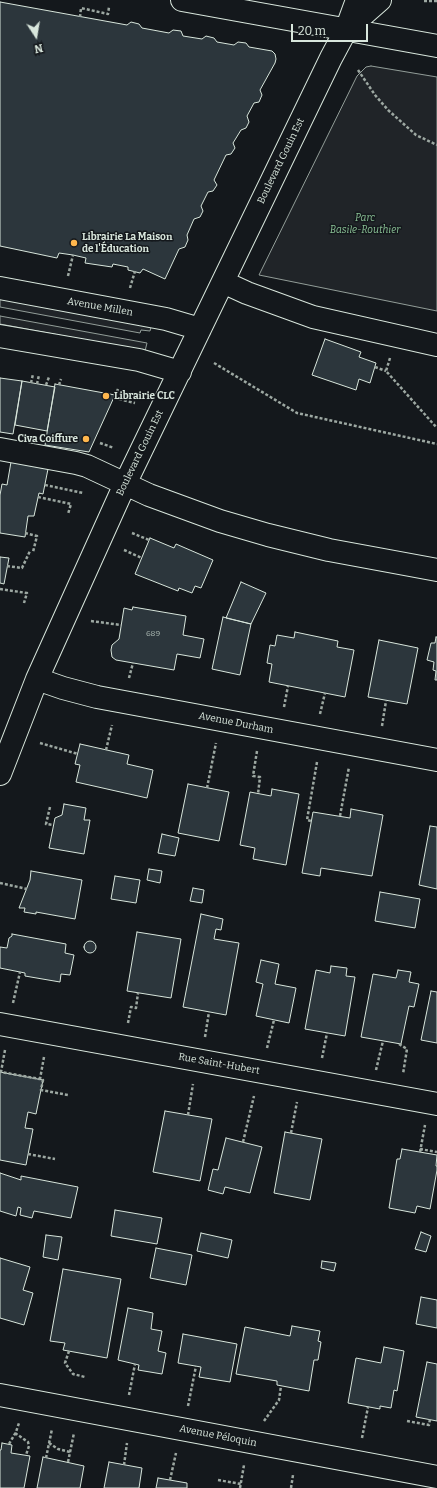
<!DOCTYPE html>
<meta charset="utf-8">
<style>
body{margin:0}
#map{position:relative;width:437px;height:1488px;overflow:hidden;background:#14181c;font-family:Bitter,serif}
canvas{display:block}
.north{position:absolute;left:16px;top:16px;width:40px;height:40px;-webkit-text-stroke:3px #14181c;paint-order:stroke;rotate:168deg;font-size:11px;font-weight:700;line-height:16px;text-align:center;color:#d8e6dc}
.north::after{content:'';display:block;margin:auto;width:14px;height:18px;background:#d8e6dc;clip-path:polygon(50% 0,100% 100%,50% 72%,0 100%)}
.scale{position:absolute;left:291px;top:24px;width:77px;height:18px;box-sizing:border-box;border:2px solid #d8e6dc;border-top:0;padding-left:5px;font-size:12px;line-height:14px;white-space:nowrap;color:#d8e6dc;-webkit-text-stroke:3px #14181c;paint-order:stroke}
</style>
<div id="map">
<canvas width="437" height="1488"></canvas>
<div class="north">N</div>
<div class="scale">20 m</div>
</div>
<script>
const ctx = document.querySelector('canvas').getContext('2d');
ctx.lineJoin = 'round';
function fillPath(path, color) { ctx.fillStyle = color; ctx.fill(path, 'evenodd'); }
const toPath = rows => new Path2D(rows.map(r => 'M' + r).join(''));
function trace(path, color, width, dash) { ctx.strokeStyle = color; ctx.lineWidth = width; ctx.lineCap = dash ? 'butt' : 'round'; ctx.setLineDash(dash || []); ctx.stroke(path); }
function label(font, color, halo, rows, align = 'center') {
  ctx.font = font + ' Bitter,serif'; ctx.lineWidth = 3; ctx.setLineDash([]); ctx.textBaseline = 'middle'; ctx.strokeStyle = halo; ctx.fillStyle = color; for (const [text, x, y, turn = 0] of rows) {
    ctx.save(); ctx.translate(x, y); ctx.rotate((+turn || 0) * Math.PI / 180); ctx.textAlign = isNaN(turn) ? turn : align; if (halo) ctx.strokeText(text, 0, 0); ctx.fillText(text, 0, 0); ctx.restore();
  }
}
const green = toPath([
 [371,66,437,77,437,311,259,275,357,76,366,67,371,66],
 [0,299,151,327,150,331,141,330,140,333,0,307,0,299],
 [0,316,147,343,145,351,0,324,0,316]
]);
const building = toPath([
 [0,2,127,25,131,22,139,24,142,28,169,33,173,30,181,31,183,36,202,39,206,36,214,38,217,42,234,45,238,42,246,43,249,47,272,51,275,54,276,59,275,63,260,90,262,95,259,102,254,103,247,116,249,122,246,128,241,130,233,143,235,148,231,154,226,155,214,180,217,185,213,191,208,192,201,206,203,211,200,217,194,219,187,235,188,240,185,247,179,249,165,279,143,269,140,273,128,270,128,267,113,264,112,267,85,263,86,258,73,255,59,253,57,258,0,246,0,2],
 [325,339,361,352,359,357,376,363,370,383,359,379,356,390,312,375,325,339],
 [0,378,22,381,13,434,0,432,0,378],
 [22,381,55,387,47,431,15,425,22,381],
 [55,384,115,395,89,452,45,445,55,384],
 [11,462,48,469,43,494,39,493,34,516,28,516,25,537,0,533,0,495,2,484,7,485,11,462],
 [150,538,174,548,176,544,213,560,201,588,195,586,192,593,179,588,178,591,135,574,150,538],
 [0,557,9,558,4,584,0,583,0,557],
 [241,582,266,593,251,624,226,618,241,582],
 [133,607,186,616,183,635,204,639,200,658,177,654,174,670,116,660,112,657,111,650,112,645,119,639,124,608,132,610,133,607],
 [223,617,251,624,240,675,212,669,223,617],
 [295,632,338,641,337,647,354,650,345,697,269,682,272,664,267,663,270,645,275,646,277,635,294,638,295,632],
 [436,637,437,637,437,680,435,680,436,671,433,670,434,662,427,660,431,643,435,643,436,637],
 [379,640,418,648,407,704,368,697,379,640],
 [80,744,129,755,127,764,153,770,147,798,76,782,80,765,75,764,80,744],
 [188,784,229,792,219,841,178,833,188,784],
 [272,789,299,794,286,865,253,859,255,848,240,845,250,792,271,796,272,789],
 [64,804,86,808,84,820,90,820,84,854,49,848,55,818,62,815,64,804],
 [351,809,383,815,372,876,321,868,320,876,302,873,313,812,350,818,351,809],
 [430,826,437,827,437,889,419,885,430,826],
 [162,834,179,838,175,856,158,853,162,834],
 [149,869,162,871,160,883,147,880,149,869],
 [31,871,82,880,75,919,36,912,36,914,24,912,25,908,19,908,30,880,31,871],
 [115,876,140,880,136,903,111,899,115,876],
 [193,888,204,890,202,903,190,901,193,888],
 [380,892,420,899,415,928,375,921,380,892],
 [201,914,223,919,221,930,216,929,214,939,239,943,226,1015,183,1007,201,914],
 [137,932,181,939,171,998,127,991,137,932],
 [12,934,66,944,65,953,74,955,70,975,61,974,60,982,25,976,25,973,0,968,0,947,7,948,9,938,12,936,12,934],
 '84 947a6 6 0 1 1 12 0a6 6 0 1 1-12 0Z',
 [261,960,279,964,275,984,296,988,289,1023,256,1016,263,984,256,982,261,960],
 [331,966,347,968,346,976,355,977,345,1036,305,1029,316,970,330,973,331,966],
 [398,970,411,972,409,982,419,984,414,1007,409,1006,401,1044,361,1037,373,974,396,978,398,970],
 [431,991,437,992,437,1043,421,1040,431,991],
 [0,1072,43,1080,36,1114,28,1112,25,1128,33,1129,26,1165,0,1160,0,1072],
 [165,1111,212,1119,200,1181,153,1172,165,1111],
 [285,1132,322,1139,310,1200,274,1193,285,1132],
 [226,1138,262,1147,250,1193,225,1187,223,1194,208,1190,213,1169,218,1170,226,1138],
 [402,1149,437,1155,436,1166,437,1166,437,1170,430,1209,417,1206,415,1213,389,1208,397,1159,400,1159,402,1149],
 [0,1173,21,1180,21,1176,78,1187,71,1218,34,1211,32,1218,20,1215,21,1208,18,1207,16,1216,0,1211,0,1173],
 [115,1210,162,1218,157,1244,111,1236,115,1210],
 [421,1232,431,1236,426,1252,415,1249,421,1232],
 [201,1233,232,1240,228,1258,197,1251,201,1233],
 [46,1235,62,1237,58,1260,43,1257,46,1235],
 [156,1248,192,1255,186,1285,150,1278,156,1248],
 [0,1258,30,1267,23,1290,33,1293,24,1325,0,1318,0,1258],
 [322,1261,336,1263,334,1271,321,1268,322,1261],
 [63,1269,121,1279,107,1358,63,1350,65,1343,50,1341,63,1269],
 [421,1297,437,1300,437,1328,416,1324,421,1297],
 [128,1308,153,1313,151,1329,162,1331,158,1351,166,1353,162,1374,138,1370,139,1365,118,1360,128,1308],
 [292,1326,320,1331,318,1341,321,1342,318,1360,314,1360,309,1391,277,1385,277,1381,236,1374,245,1327,290,1336,292,1326],
 [183,1334,237,1344,230,1382,199,1377,201,1367,178,1363,183,1334],
 [384,1347,404,1351,397,1391,394,1390,391,1408,380,1406,380,1409,348,1403,356,1358,381,1363,384,1347],
 [427,1362,437,1364,437,1421,416,1417,427,1362],
 [2,1443,12,1445,11,1453,30,1456,24,1488,0,1488,0,1450,1,1450,2,1443],
 [43,1457,84,1466,80,1488,37,1488,43,1457],
 [109,1462,142,1468,139,1488,104,1488,109,1462],
 [158,1478,187,1483,187,1488,156,1488,158,1478]
]);
const path = toPath([
 [424,1,437,1],
 [80,17,81,8,108,14,109,7],
 [358,70,375,95,388,110,416,135,437,145],
 [68,276,73,255],
 [130,288,135,271],
 [390,358,386,371,437,428],
 [214,363,297,413,437,444],
 [375,367,386,371],
 [31,383,33,374],
 [37,384,39,375],
 [46,385,49,377],
 [59,385,61,379],
 [118,389,114,398,135,403],
 [100,443,114,448],
 [45,485,83,493],
 [38,497,71,504,68,514],
 [25,533,37,536,33,552],
 [132,533,149,540],
 [124,550,142,558],
 [7,566,22,568,30,551],
 [0,589,27,593,24,603],
 [91,621,121,625],
 [129,678,133,663],
 [284,707,288,686],
 [320,714,325,693],
 [382,726,386,701],
 [40,743,78,754],
 [106,750,112,725],
 [257,751,253,776,260,777,258,794],
 [207,788,216,743],
 [50,807,46,824,53,825],
 [340,816,349,767],
 [311,821,307,820,317,762],
 [0,883,27,889],
 [13,1003,20,972],
 [128,1023,131,1007,136,1008,138,993],
 [205,1037,209,1012],
 [399,1044,407,1049,403,1074],
 [267,1048,274,1020],
 [5,1050,1,1072,40,1079],
 [44,1057,40,1079,43,1080,41,1090,68,1095],
 [322,1058,327,1033],
 [376,1070,383,1041],
 [188,1115,193,1084],
 [291,1133,297,1102],
 [243,1142,254,1096],
 [420,1149,437,1152],
 [420,1152,425,1125],
 [28,1154,55,1159],
 [69,1351,65,1363,73,1374,85,1377],
 [129,1395,135,1364],
 [188,1406,196,1366],
 [264,1421,279,1400,281,1386],
 [407,1421,429,1425,430,1419],
 [15,1433,28,1442,29,1446,26,1455],
 [362,1438,368,1407],
 [49,1443,58,1449,70,1452],
 [9,1444,16,1432,19,1423],
 [46,1458,52,1429],
 [68,1462,74,1433],
 [124,1465,127,1443],
 [170,1480,176,1453],
 [218,1480,241,1484],
 [240,1488,244,1465],
 [291,1488,293,1475]
]);
const minor = toPath([
 [182,0,437,46],
 [347,29,380,0],
 [223,282,247,293,313,317,437,345],
 [0,288,166,319,200,329],
 [0,336,139,360,180,372],
 [0,449,76,463,87,466,149,495,220,521,268,535,329,550,437,570],
 [37,679,63,688,97,697,437,760],
 [0,774,37,679,125,484,331,58,346,30,357,0],
 [0,1024,437,1104],
 [0,1395,437,1477]
]);
const markers = [
 [74,243,4,"#ffb74d"],
 [106,396,4,"#ffb74d"],
 [86,439,4,"#ffb74d"]
];
const numberNames = [
 ["689",153,634]
];
const streetNames = [
 ["Boulevard Gouin Est",281,161,-64],
 ["Avenue Millen",100,307,10],
 ["Boulevard Gouin Est",140,453,-64],
 ["Avenue Durham",236,723,11],
 ["Rue Saint-Hubert",219,1064,10],
 ["Avenue Péloquin",218,1436,11]
];
const parkNames = [
 ["Parc",365,218],
 ["Basile-Routhier",365,230]
];
const poiNames = [
 ["Librairie La Maison",82,237],
 ["de l'Éducation",82,249],
 ["Librairie CLC",114,396],
 ["Civa Coiffure",78,439,"right"]
];
fillPath(green, '#202428');
trace(green, '#939e99', 1);
fillPath(building, '#2c363c');
trace(building, '#d8e6dc', 1);
trace(minor, '#d8e6dc', 24);
trace(path, '#9da8a2', 2.5, [3, 2]);
trace(minor, '#14181c', 22);
for (const [x, y, r, color] of markers) { const dot = new Path2D(); dot.arc(x, y, r, 0, 2 * Math.PI); ctx.fillStyle = color; ctx.fill(dot); trace(dot, '#14181c', 1.5); }
label('8px', '#adbab4', null, numberNames);
label('10px', '#d8e6dc', '#14181c', streetNames);
label('italic 10px', '#8ac095', '#14181c', parkNames);
label('bold 10px', '#d8e6dc', '#14181c', poiNames, 'left');
</script>
